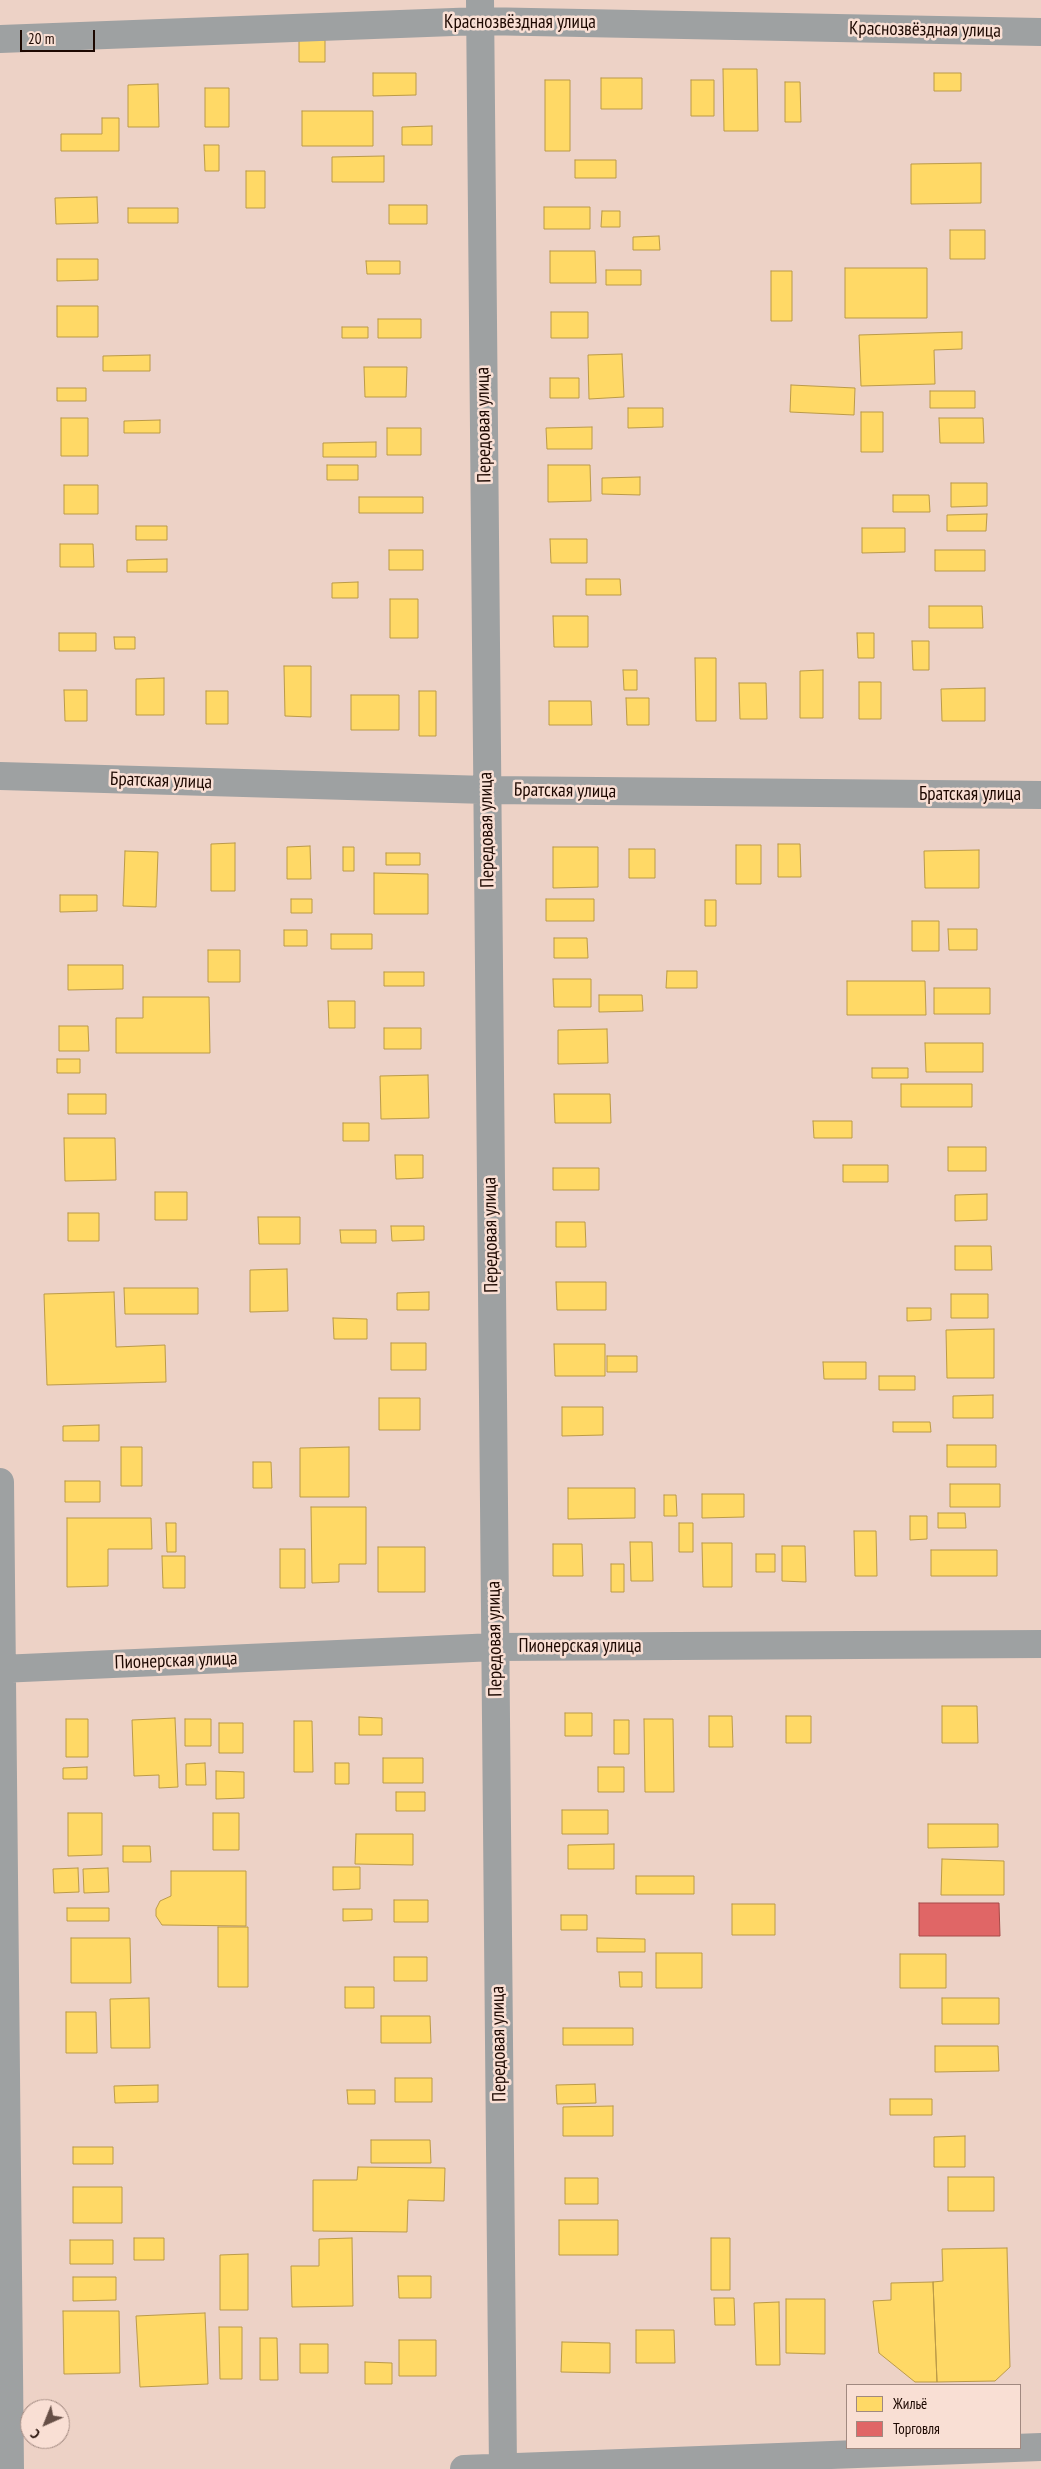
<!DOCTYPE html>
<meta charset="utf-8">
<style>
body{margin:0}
#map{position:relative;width:1041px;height:2469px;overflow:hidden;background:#edd2c6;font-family:"PT Sans Narrow",sans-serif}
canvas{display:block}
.legend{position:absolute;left:846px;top:2384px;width:175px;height:65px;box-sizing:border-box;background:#f9dfd4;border:1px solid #a18980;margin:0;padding:6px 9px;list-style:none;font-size:15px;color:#1d0801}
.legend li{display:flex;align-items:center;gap:10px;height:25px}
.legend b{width:25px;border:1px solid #a18980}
.north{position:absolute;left:20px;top:2399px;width:50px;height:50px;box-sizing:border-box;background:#f9dfd4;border:1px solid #a18980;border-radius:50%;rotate:224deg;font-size:14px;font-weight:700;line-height:20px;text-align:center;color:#1d0801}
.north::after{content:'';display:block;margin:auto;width:18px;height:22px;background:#664f46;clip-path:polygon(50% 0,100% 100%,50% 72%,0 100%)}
.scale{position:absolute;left:20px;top:30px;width:75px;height:22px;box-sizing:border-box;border:2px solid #1d0801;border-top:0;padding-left:6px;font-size:15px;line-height:18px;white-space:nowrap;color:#1d0801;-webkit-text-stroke:4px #f9dfd4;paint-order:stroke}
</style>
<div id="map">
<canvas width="1041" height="2469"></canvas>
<ul class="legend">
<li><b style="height:14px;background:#ffd966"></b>Жильё</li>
<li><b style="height:14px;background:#e06666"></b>Торговля</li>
</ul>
<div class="north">С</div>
<div class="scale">20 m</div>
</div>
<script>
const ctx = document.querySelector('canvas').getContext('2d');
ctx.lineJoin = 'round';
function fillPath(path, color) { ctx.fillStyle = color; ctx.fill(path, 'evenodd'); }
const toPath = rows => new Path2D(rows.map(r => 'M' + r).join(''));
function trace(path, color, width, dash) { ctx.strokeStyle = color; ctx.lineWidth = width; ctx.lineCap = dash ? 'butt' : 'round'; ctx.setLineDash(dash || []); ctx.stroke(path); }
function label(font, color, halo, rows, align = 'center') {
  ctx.font = font + ' "PT Sans Narrow",sans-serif'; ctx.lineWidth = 5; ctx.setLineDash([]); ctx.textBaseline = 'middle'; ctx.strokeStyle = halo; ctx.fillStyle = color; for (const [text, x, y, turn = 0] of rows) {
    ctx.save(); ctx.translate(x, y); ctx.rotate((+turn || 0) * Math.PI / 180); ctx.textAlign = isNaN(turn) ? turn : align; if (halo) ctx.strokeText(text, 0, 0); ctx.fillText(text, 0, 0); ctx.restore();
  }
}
const homes = toPath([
 [299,40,325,40,325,62,299,62,299,40],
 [723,69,757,69,758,131,724,131,723,69],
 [373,73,416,73,416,95,373,96,373,73],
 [934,73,961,73,961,91,934,91,934,73],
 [601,78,642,78,642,109,601,109,601,78],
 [545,80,570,80,570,151,545,151,545,80],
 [691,80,714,80,714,116,691,116,691,80],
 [785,82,800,82,801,122,785,122,785,82],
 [158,84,159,127,128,127,128,85,158,84],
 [205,88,229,88,229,127,205,127,205,88],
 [302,111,373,111,373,146,302,146,302,111],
 [102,118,119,118,119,151,61,151,61,134,102,134,102,118],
 [432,126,432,145,402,145,402,127,432,126],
 [204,145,219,145,219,171,205,171,204,145],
 [384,156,384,182,332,182,332,157,384,156],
 [575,160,616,160,616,178,575,178,575,160],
 [981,163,981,203,911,204,911,164,981,163],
 [246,171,265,171,265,208,246,208,246,171],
 [97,197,98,223,56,224,55,198,97,197],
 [389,205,427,205,427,224,389,224,389,205],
 [544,207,590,207,590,229,544,229,544,207],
 [128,208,178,208,178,223,128,223,128,208],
 [602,211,620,211,620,227,601,227,602,211],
 [950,230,985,230,985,259,950,259,950,230],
 [659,236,660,250,633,250,633,237,659,236],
 [550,251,595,251,596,283,550,283,550,251],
 [57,259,98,259,98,280,57,281,57,259],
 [366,261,400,261,400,274,367,274,366,261],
 [845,268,927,268,927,318,845,318,845,268],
 [606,270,641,270,641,285,606,285,606,270],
 [771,271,792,271,792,321,771,321,771,271],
 [57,306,98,306,98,337,57,337,57,306],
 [551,312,588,312,588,338,551,338,551,312],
 [378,319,421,319,421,338,378,338,378,319],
 [342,327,368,327,368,338,342,338,342,327],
 [962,332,962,349,934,350,935,384,861,386,859,335,962,332],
 [622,354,624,397,589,399,588,355,622,354],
 [150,355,150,371,103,371,103,356,150,355],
 [364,367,407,367,406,397,365,397,364,367],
 [550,378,579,378,579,398,550,398,550,378],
 [791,385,855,388,854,415,790,412,791,385],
 [57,388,86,388,86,401,57,401,57,388],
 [930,391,975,391,975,408,930,408,930,391],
 [628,408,663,408,663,427,628,428,628,408],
 [861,412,883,412,883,452,861,452,861,412],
 [61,418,88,418,88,456,61,456,61,418],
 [939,418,983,418,984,443,940,443,939,418],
 [160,420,160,433,124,433,124,421,160,420],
 [592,427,592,449,547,449,546,428,592,427],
 [387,428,421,428,421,455,387,455,387,428],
 [376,442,376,457,323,457,323,443,376,442],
 [327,465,358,465,358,480,327,480,327,465],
 [548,465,590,465,591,501,548,502,548,465],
 [640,477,640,495,602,494,602,478,640,477],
 [951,483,987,483,987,506,951,507,951,483],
 [64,485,98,485,98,514,64,514,64,485],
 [893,495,929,495,930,512,893,512,893,495],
 [359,497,423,497,423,513,359,513,359,497],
 [987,514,986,531,947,531,947,515,987,514],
 [136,526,167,526,167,540,136,540,136,526],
 [862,528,905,528,905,552,862,553,862,528],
 [550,539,587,539,587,563,551,563,550,539],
 [60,544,93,544,94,567,60,567,60,544],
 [389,550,423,550,423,570,389,570,389,550],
 [935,550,985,550,985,571,935,571,935,550],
 [167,559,167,572,127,572,127,560,167,559],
 [586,579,620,579,621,595,586,595,586,579],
 [358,582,358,598,332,598,332,583,358,582],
 [390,599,418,599,418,638,390,638,390,599],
 [929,606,982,606,983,628,929,628,929,606],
 [553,616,588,616,588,647,554,647,553,616],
 [59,633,96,633,96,651,59,651,59,633],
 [857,633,874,633,874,658,858,658,857,633],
 [114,637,135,637,135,649,115,649,114,637],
 [912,641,929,641,929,670,913,670,912,641],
 [695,658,716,658,716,721,696,721,695,658],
 [284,666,311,666,311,717,285,716,284,666],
 [623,670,637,670,637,690,624,690,623,670],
 [823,670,823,718,800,718,800,671,823,670],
 [164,678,164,715,136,715,136,679,164,678],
 [859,682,881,682,881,719,859,719,859,682],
 [739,683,766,683,767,719,740,719,739,683],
 [985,688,985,721,942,721,941,689,985,688],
 [64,690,87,690,87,721,65,721,64,690],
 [206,691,228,691,228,724,206,724,206,691],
 [419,691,436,691,436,736,419,736,419,691],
 [351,695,399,695,399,730,351,730,351,695],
 [626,698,649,698,649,725,627,725,626,698],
 [549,701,591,701,592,725,549,725,549,701],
 [235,843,235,891,211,891,211,844,235,843],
 [778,844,800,844,801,877,778,877,778,844],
 [736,845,761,845,761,884,736,884,736,845],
 [310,846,311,879,287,879,287,847,310,846],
 [343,847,354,847,354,871,343,871,343,847],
 [553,847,598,847,598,887,553,888,553,847],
 [629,849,655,849,655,878,629,878,629,849],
 [979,850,979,888,925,888,924,851,979,850],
 [125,851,158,852,156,907,123,906,125,851],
 [386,853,420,853,420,865,386,865,386,853],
 [374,873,428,874,428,914,374,914,374,873],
 [60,895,97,895,97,911,60,912,60,895],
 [291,899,312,899,312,913,291,913,291,899],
 [546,899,594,899,594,921,546,921,546,899],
 [705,900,716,900,716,926,705,926,705,900],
 [912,921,939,921,939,951,912,951,912,921],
 [948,929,977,929,977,950,949,950,948,929],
 [284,930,307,930,307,946,284,946,284,930],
 [331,934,372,934,372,949,331,949,331,934],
 [554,938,587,938,588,958,554,958,554,938],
 [208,950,240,950,240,982,208,982,208,950],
 [68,965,123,965,123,989,68,990,68,965],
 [667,971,697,971,697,988,666,988,667,971],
 [384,972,424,972,424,986,384,986,384,972],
 [553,979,591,979,591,1007,554,1007,553,979],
 [847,981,925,981,926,1015,847,1015,847,981],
 [934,988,990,988,990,1014,934,1014,934,988],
 [599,995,642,995,643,1011,599,1012,599,995],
 [143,997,209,997,210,1053,116,1053,116,1018,143,1018,143,997],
 [328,1001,355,1001,355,1028,329,1028,328,1001],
 [59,1026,88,1026,89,1051,59,1051,59,1026],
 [384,1028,421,1028,421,1049,384,1049,384,1028],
 [607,1029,608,1063,558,1064,558,1030,607,1029],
 [925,1043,983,1043,983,1072,926,1072,925,1043],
 [57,1059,80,1059,80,1073,57,1073,57,1059],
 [872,1068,908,1068,908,1078,872,1078,872,1068],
 [428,1075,429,1118,381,1119,380,1076,428,1075],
 [901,1084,972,1084,972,1107,901,1107,901,1084],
 [68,1094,106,1094,106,1114,68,1114,68,1094],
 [554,1094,610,1094,611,1123,555,1123,554,1094],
 [813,1121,852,1121,852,1138,814,1138,813,1121],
 [343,1123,369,1123,369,1141,343,1141,343,1123],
 [64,1138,115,1138,116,1180,65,1181,64,1138],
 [948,1147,986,1147,986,1171,948,1171,948,1147],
 [395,1155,423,1155,423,1178,396,1179,395,1155],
 [843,1165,888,1165,888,1182,843,1182,843,1165],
 [553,1168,599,1168,599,1190,553,1190,553,1168],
 [155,1192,187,1192,187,1220,155,1220,155,1192],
 [987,1194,987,1220,955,1221,955,1195,987,1194],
 [68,1213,99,1213,99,1241,68,1241,68,1213],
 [258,1217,300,1217,300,1244,259,1244,258,1217],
 [556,1222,585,1222,586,1247,556,1247,556,1222],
 [391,1226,424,1226,424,1240,392,1241,391,1226],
 [340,1230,376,1230,376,1243,341,1243,340,1230],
 [955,1246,991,1246,992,1270,955,1270,955,1246],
 [287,1269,288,1311,250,1312,250,1270,287,1269],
 [556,1282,606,1282,606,1310,557,1310,556,1282],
 [124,1288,198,1288,198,1314,125,1314,124,1288],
 [114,1292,116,1347,165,1345,166,1382,47,1385,44,1294,114,1292],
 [429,1292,429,1310,397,1310,397,1293,429,1292],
 [951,1294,988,1294,988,1318,951,1318,951,1294],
 [907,1308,931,1308,931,1320,907,1321,907,1308],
 [333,1318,367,1319,367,1339,334,1339,333,1318],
 [994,1329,994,1378,947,1378,946,1330,994,1329],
 [391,1343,426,1343,426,1370,391,1370,391,1343],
 [554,1344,605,1344,605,1376,555,1376,554,1344],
 [607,1356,637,1356,637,1372,607,1372,607,1356],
 [823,1362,866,1362,866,1379,824,1379,823,1362],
 [879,1376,915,1376,915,1390,879,1390,879,1376],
 [993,1395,993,1418,953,1418,953,1396,993,1395],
 [379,1398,420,1398,420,1430,379,1430,379,1398],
 [562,1407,603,1407,603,1435,562,1436,562,1407],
 [893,1422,930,1422,931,1432,893,1432,893,1422],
 [99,1425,99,1441,63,1441,63,1426,99,1425],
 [947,1445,996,1445,996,1467,947,1467,947,1445],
 [121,1447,142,1447,142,1486,121,1486,121,1447],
 [349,1447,349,1497,300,1497,300,1448,349,1447],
 [253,1462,271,1462,272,1488,253,1488,253,1462],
 [65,1481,100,1481,100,1502,65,1502,65,1481],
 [950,1484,1000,1484,1000,1507,950,1507,950,1484],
 [568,1488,635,1488,635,1518,568,1519,568,1488],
 [702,1494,744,1494,744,1517,702,1518,702,1494],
 [664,1495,676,1495,677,1516,664,1516,664,1495],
 [311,1507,366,1507,366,1564,339,1564,339,1582,312,1583,311,1507],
 [938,1513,965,1513,966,1528,938,1528,938,1513],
 [910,1516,927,1516,927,1539,910,1540,910,1516],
 [67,1518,151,1518,152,1549,108,1549,108,1586,67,1587,67,1518],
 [166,1523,176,1523,176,1552,167,1552,166,1523],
 [679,1523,693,1523,693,1552,679,1552,679,1523],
 [854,1531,876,1531,877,1576,855,1576,854,1531],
 [630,1542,652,1542,653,1581,631,1581,630,1542],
 [702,1543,732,1543,732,1587,703,1587,702,1543],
 [553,1544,582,1544,583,1576,553,1576,553,1544],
 [782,1546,805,1546,806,1582,782,1581,782,1546],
 [378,1547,425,1547,425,1592,378,1592,378,1547],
 [280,1549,305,1549,305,1588,280,1588,280,1549],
 [931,1550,997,1550,997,1576,931,1576,931,1550],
 [756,1554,775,1554,775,1572,756,1572,756,1554],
 [162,1556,185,1556,185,1588,163,1588,162,1556],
 [611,1564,624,1564,624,1592,611,1592,611,1564],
 [942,1706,977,1706,978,1743,942,1743,942,1706],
 [565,1713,592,1713,592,1736,565,1736,565,1713],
 [709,1716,732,1716,733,1747,709,1747,709,1716],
 [786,1716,811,1716,811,1743,786,1743,786,1716],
 [359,1717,382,1718,382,1735,359,1735,359,1717],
 [175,1718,178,1787,159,1788,159,1775,134,1776,132,1720,175,1718],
 [66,1719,88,1719,88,1757,66,1757,66,1719],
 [185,1719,211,1719,211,1746,185,1746,185,1719],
 [644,1719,673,1719,674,1792,645,1792,644,1719],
 [614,1720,629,1720,629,1754,614,1754,614,1720],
 [294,1721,312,1721,313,1772,294,1772,294,1721],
 [219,1723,243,1723,243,1753,219,1753,219,1723],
 [383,1758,423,1758,423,1783,383,1783,383,1758],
 [205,1763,206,1785,186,1785,186,1764,205,1763],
 [335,1763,349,1763,349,1784,335,1784,335,1763],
 [87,1767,87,1779,63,1779,63,1768,87,1767],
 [598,1767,624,1767,624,1792,598,1792,598,1767],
 [216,1771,244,1772,244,1798,216,1799,216,1771],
 [396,1792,425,1792,425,1811,396,1811,396,1792],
 [562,1810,608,1810,608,1834,562,1834,562,1810],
 [68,1813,102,1813,102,1855,68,1856,68,1813],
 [213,1813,239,1813,239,1850,213,1850,213,1813],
 [928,1824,998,1824,998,1847,928,1848,928,1824],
 [356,1834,413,1834,413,1865,355,1864,356,1834],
 [614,1844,614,1869,568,1869,568,1845,614,1844],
 [123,1846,150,1846,151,1862,123,1862,123,1846],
 [942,1859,1004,1861,1004,1895,941,1895,942,1859],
 [333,1867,360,1867,360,1889,333,1890,333,1867],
 [78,1868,79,1892,54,1893,53,1869,78,1868],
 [108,1868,109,1892,84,1893,83,1869,108,1868],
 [171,1871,246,1871,246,1926,162,1925,156,1916,156,1909,160,1901,171,1896,171,1871],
 [636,1876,694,1876,694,1894,636,1894,636,1876],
 [394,1900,428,1900,428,1922,394,1922,394,1900],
 [732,1904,775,1904,775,1935,732,1935,732,1904],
 [67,1908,109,1908,109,1921,67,1921,67,1908],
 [343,1909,372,1909,372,1920,343,1921,343,1909],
 [561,1915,587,1915,587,1930,561,1930,561,1915],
 [218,1927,248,1927,248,1987,218,1987,218,1927],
 [71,1938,130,1938,131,1983,71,1983,71,1938],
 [597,1938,645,1939,645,1952,597,1952,597,1938],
 [656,1953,702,1953,702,1988,656,1988,656,1953],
 [900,1954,946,1954,946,1988,900,1988,900,1954],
 [394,1957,427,1957,427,1981,394,1981,394,1957],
 [619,1972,642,1972,642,1987,620,1987,619,1972],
 [345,1987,374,1987,374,2008,345,2008,345,1987],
 [149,1998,150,2048,111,2048,110,1999,149,1998],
 [942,1998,999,1998,999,2024,942,2024,942,1998],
 [66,2012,96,2012,97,2053,66,2053,66,2012],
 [381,2016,430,2016,431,2043,381,2043,381,2016],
 [563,2028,633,2028,633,2045,563,2045,563,2028],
 [935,2046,998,2046,999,2071,935,2072,935,2046],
 [395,2078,432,2078,432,2102,395,2102,395,2078],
 [595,2084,596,2103,557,2104,556,2085,595,2084],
 [158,2085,158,2102,115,2103,114,2086,158,2085],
 [347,2090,375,2090,375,2104,348,2104,347,2090],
 [890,2099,932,2099,932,2115,890,2115,890,2099],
 [613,2106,613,2136,563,2136,563,2107,613,2106],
 [965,2136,965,2167,934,2167,934,2137,965,2136],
 [371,2140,430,2140,431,2163,371,2163,371,2140],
 [73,2147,113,2147,113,2164,73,2164,73,2147],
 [358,2167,445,2168,444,2201,408,2200,407,2232,313,2231,313,2180,357,2180,358,2167],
 [948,2177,994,2177,994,2211,948,2211,948,2177],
 [565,2178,598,2178,598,2204,565,2204,565,2178],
 [73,2187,122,2187,122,2223,73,2223,73,2187],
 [559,2220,618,2220,618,2255,559,2255,559,2220],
 [134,2238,164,2238,164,2260,134,2260,134,2238],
 [352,2238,353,2306,292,2307,291,2266,319,2266,319,2239,352,2238],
 [711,2238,730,2238,730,2290,711,2290,711,2238],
 [70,2240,113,2240,113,2264,70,2264,70,2240],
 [1007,2248,1010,2367,995,2381,937,2382,933,2282,943,2281,942,2249,1007,2248],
 [248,2254,248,2310,220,2310,220,2255,248,2254],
 [398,2276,431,2276,431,2298,399,2298,398,2276],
 [73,2277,116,2277,116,2300,73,2301,73,2277],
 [933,2282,937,2382,915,2382,879,2353,873,2301,891,2300,891,2283,933,2282],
 [714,2298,734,2298,735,2325,715,2325,714,2298],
 [786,2299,825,2299,825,2354,786,2353,786,2299],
 [779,2302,780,2365,756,2365,754,2303,779,2302],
 [63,2311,119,2311,120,2373,64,2374,63,2311],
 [205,2313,208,2384,140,2387,136,2316,205,2313],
 [219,2327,242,2327,242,2379,220,2379,219,2327],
 [636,2330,674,2330,675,2363,636,2363,636,2330],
 [260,2338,277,2338,278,2380,260,2380,260,2338],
 [399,2340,436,2340,436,2376,399,2376,399,2340],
 [562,2342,610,2343,610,2373,561,2372,562,2342],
 [300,2344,328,2344,328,2373,300,2373,300,2344],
 [365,2362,392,2363,392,2384,365,2384,365,2362]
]);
const shops = toPath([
 [919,1903,999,1903,1000,1936,919,1936,919,1903]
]);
const minor = toPath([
 [480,0,503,2469],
 [0,39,480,21,1041,32],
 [0,776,487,790,1041,795],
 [0,1482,10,2469],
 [0,1669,495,1647,1041,1644],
 [464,2469,1041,2447]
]);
const streetNames = [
 ["Краснозвёздная улица",520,23],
 ["Краснозвёздная улица",925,30,1],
 ["Передовая улица",484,425,-91],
 ["Братская улица",161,781,2],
 ["Братская улица",565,791,1],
 ["Братская улица",970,795],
 ["Передовая улица",487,830,-91],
 ["Передовая улица",491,1235,-91],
 ["Передовая улица",495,1639,-91],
 ["Пионерская улица",580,1647],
 ["Пионерская улица",176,1661,-2],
 ["Передовая улица",499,2044,-91]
];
fillPath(homes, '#ffd966');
trace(homes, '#bb9a48', 1);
fillPath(shops, '#e06666');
trace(shops, '#a64a48', 1);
trace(minor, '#9ea1a2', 28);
label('19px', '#1d0801', '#f9dfd4', streetNames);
</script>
